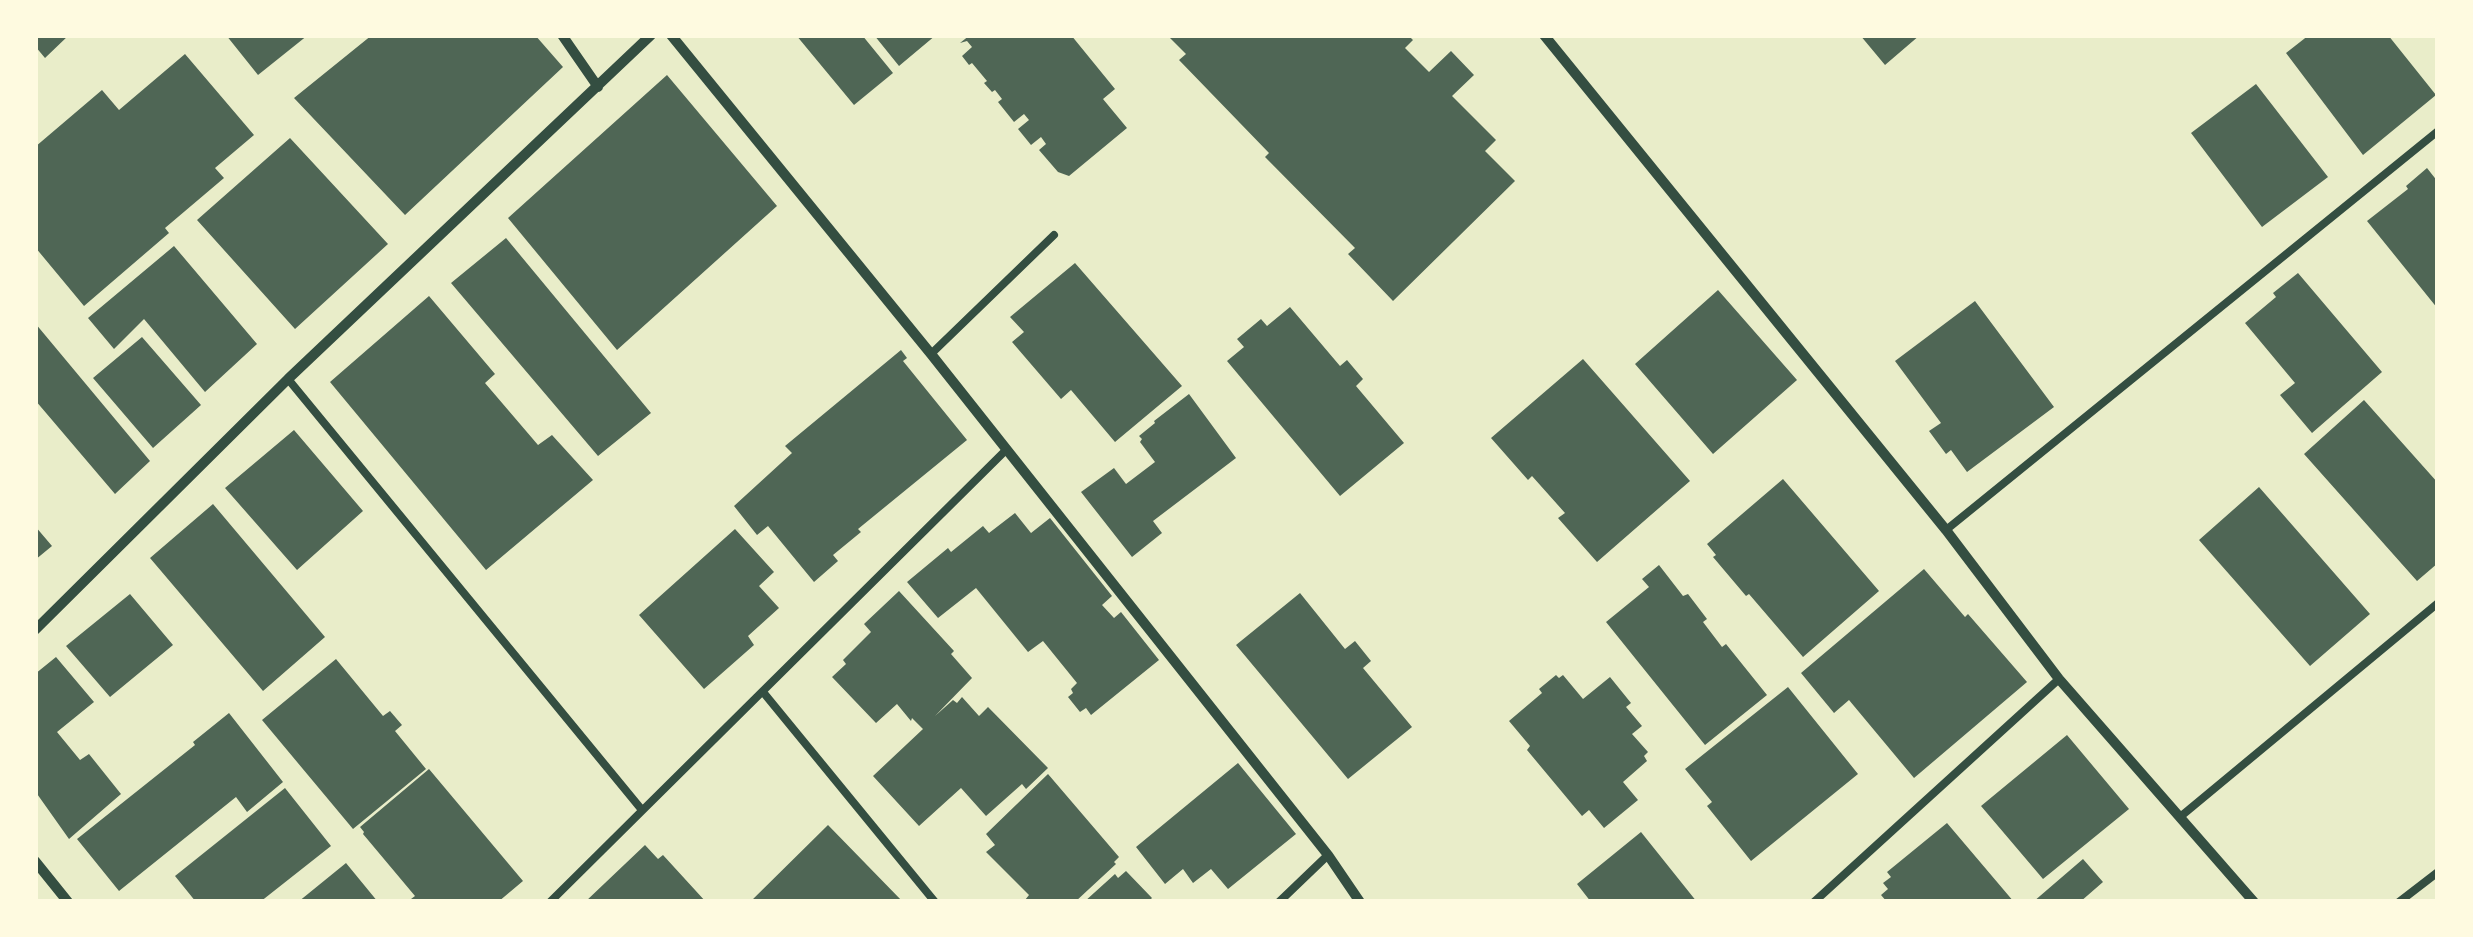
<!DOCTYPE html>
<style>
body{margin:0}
#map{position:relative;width:2473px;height:937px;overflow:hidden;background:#e9edc9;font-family:Barlow,sans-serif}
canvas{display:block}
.frame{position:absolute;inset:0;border:38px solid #fefae0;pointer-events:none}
</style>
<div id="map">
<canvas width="2473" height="937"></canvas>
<div class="frame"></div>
</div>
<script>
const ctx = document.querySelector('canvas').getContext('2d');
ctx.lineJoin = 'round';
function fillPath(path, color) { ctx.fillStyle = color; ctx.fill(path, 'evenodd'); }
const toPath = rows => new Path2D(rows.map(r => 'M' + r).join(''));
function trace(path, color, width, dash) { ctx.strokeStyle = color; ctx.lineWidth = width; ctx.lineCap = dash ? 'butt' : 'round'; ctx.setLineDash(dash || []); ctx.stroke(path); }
const building = toPath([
 [35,35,69,35,45,58,35,46],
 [226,35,308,35,258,75],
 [372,35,535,35,563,67,405,215,294,98],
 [796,35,862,35,893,73,854,105],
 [874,35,936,35,899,66],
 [970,35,1071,35,1115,89,1103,99,1127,128,1069,176,1058,172,1039,150,1046,144,1041,137,1031,145,1018,129,1029,120,1024,114,1014,122,998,102,1002,99,995,90,992,92,984,83,987,81,972,63,969,65,962,56,972,47,967,41,960,43],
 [1167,35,1408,35,1413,40,1405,48,1429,72,1451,51,1474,75,1452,96,1496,140,1485,151,1515,181,1393,301,1348,254,1355,248,1265,157,1269,153,1179,60,1186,54],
 [1860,35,1920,35,1885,65],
 [2309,35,2388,35,2436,95,2363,155,2286,53],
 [185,54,254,135,215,168,224,178,165,228,169,233,84,306,35,247,35,147,102,90,119,110],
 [667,75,777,206,617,350,508,218],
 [2256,84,2328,177,2262,227,2191,133],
 [290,138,388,244,295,329,197,220],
 [2427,168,2438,182,2438,309,2367,221,2408,189,2406,186],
 [506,238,651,413,598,456,451,283],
 [174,246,257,344,205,392,144,319,114,349,88,318],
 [1075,263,1182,386,1115,442,1071,390,1061,399,1012,342,1024,332,1010,317],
 [2298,273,2382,372,2312,433,2280,395,2295,383,2245,323,2276,297,2273,293],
 [1718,290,1797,380,1713,454,1635,364],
 [429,296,495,374,485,383,538,445,552,435,593,480,486,570,330,382],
 [1975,301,2054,407,1967,472,1951,450,1946,454,1929,431,1941,423,1895,361],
 [1290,307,1340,366,1347,360,1363,379,1356,386,1404,443,1340,496,1227,361,1244,347,1237,339,1261,319,1267,326],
 [35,323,150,461,115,494,35,400],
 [142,337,201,405,153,448,93,378],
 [901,350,907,358,903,361,967,440,858,529,861,532,833,555,838,561,814,582,768,526,757,535,734,506,792,453,785,446],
 [1583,359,1690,481,1597,562,1558,518,1565,513,1532,476,1528,480,1491,438],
 [1189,394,1236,458,1153,521,1162,533,1132,557,1081,492,1114,468,1126,484,1155,462,1140,442,1142,439,1139,436,1155,423,1154,421],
 [2364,400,2438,483,2438,563,2417,581,2304,454],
 [294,430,363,511,297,570,225,488],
 [1783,479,1879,591,1803,657,1749,594,1746,596,1713,557,1716,555,1707,544],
 [2259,487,2370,614,2310,666,2199,540],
 [213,504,325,637,263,691,150,558],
 [1015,513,1031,533,1050,518,1112,596,1102,605,1114,618,1121,612,1159,660,1091,715,1086,708,1080,712,1068,697,1073,693,1071,689,1077,683,1043,641,1028,652,976,588,938,618,907,582,948,548,951,552,983,526,989,533],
 [35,526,52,546,35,560],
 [735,529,774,572,759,586,779,608,748,636,754,645,704,689,639,615],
 [1659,565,1683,596,1688,594,1707,619,1703,622,1722,647,1726,644,1767,695,1705,745,1606,622,1649,587,1642,579],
 [1924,569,1965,617,1968,614,2027,682,1914,778,1849,700,1834,713,1801,673],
 [899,591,954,651,951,654,972,678,935,716,953,700,957,703,962,697,979,716,988,707,1048,768,1026,789,1022,784,986,816,961,788,919,826,873,776,923,729,912,718,911,721,897,704,876,723,832,677,846,664,843,660,871,632,864,624],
 [1300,593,1345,649,1355,641,1371,661,1363,668,1412,727,1348,779,1236,645],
 [130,594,173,645,110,697,66,646],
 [56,657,94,702,57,732,80,760,89,754,121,794,69,839,35,791,35,674],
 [336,659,383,716,390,711,402,725,395,731,426,769,353,829,262,720],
 [1556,675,1559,678,1563,675,1583,699,1610,677,1631,703,1626,707,1642,726,1632,734,1648,752,1644,756,1647,761,1623,782,1638,800,1604,828,1589,810,1582,816,1527,750,1530,746,1509,721,1542,693,1539,689],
 [1788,687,1858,774,1751,861,1707,806,1712,802,1685,769],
 [229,713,283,782,247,812,236,797,119,891,77,839,195,745,193,742],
 [2067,735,2129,809,2043,879,1981,806],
 [1238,763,1296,834,1228,889,1211,869,1193,883,1183,869,1165,884,1136,847],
 [429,769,523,881,498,902,414,902,411,899,415,896,363,834,364,832,360,827],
 [1048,774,1119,857,1114,862,1116,864,1075,902,1027,902,1025,900,1029,895,986,852,995,845,986,834],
 [285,788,331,846,260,902,196,902,175,876],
 [1947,823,2014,902,1887,902,1881,895,1888,889,1883,883,1891,877,1887,872],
 [828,825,903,902,750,902],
 [1641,832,1697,902,1591,902,1577,884],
 [645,845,658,859,663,855,706,902,585,902],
 [2083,859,2103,882,2080,902,2033,902],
 [346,863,378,902,298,902],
 [1126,871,1152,898,1148,902,1084,902,1115,874,1118,878]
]);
const service = toPath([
 [931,354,1054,235],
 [288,379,642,810],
 [1946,530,2438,131],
 [763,692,935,902],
 [2180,817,2438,603],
 [550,902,1006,450],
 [1279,902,1328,855],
 [1814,902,2059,679],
 [2399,902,2438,872]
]);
const minor = toPath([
 [562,35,598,87],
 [671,35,931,354,1328,855,1360,902],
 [1544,35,1946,530,2059,679,2254,902],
 [35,630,288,379,651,35],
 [35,861,68,902]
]);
fillPath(building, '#4f6655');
trace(service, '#344e41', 8);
trace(minor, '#344e41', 10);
</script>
